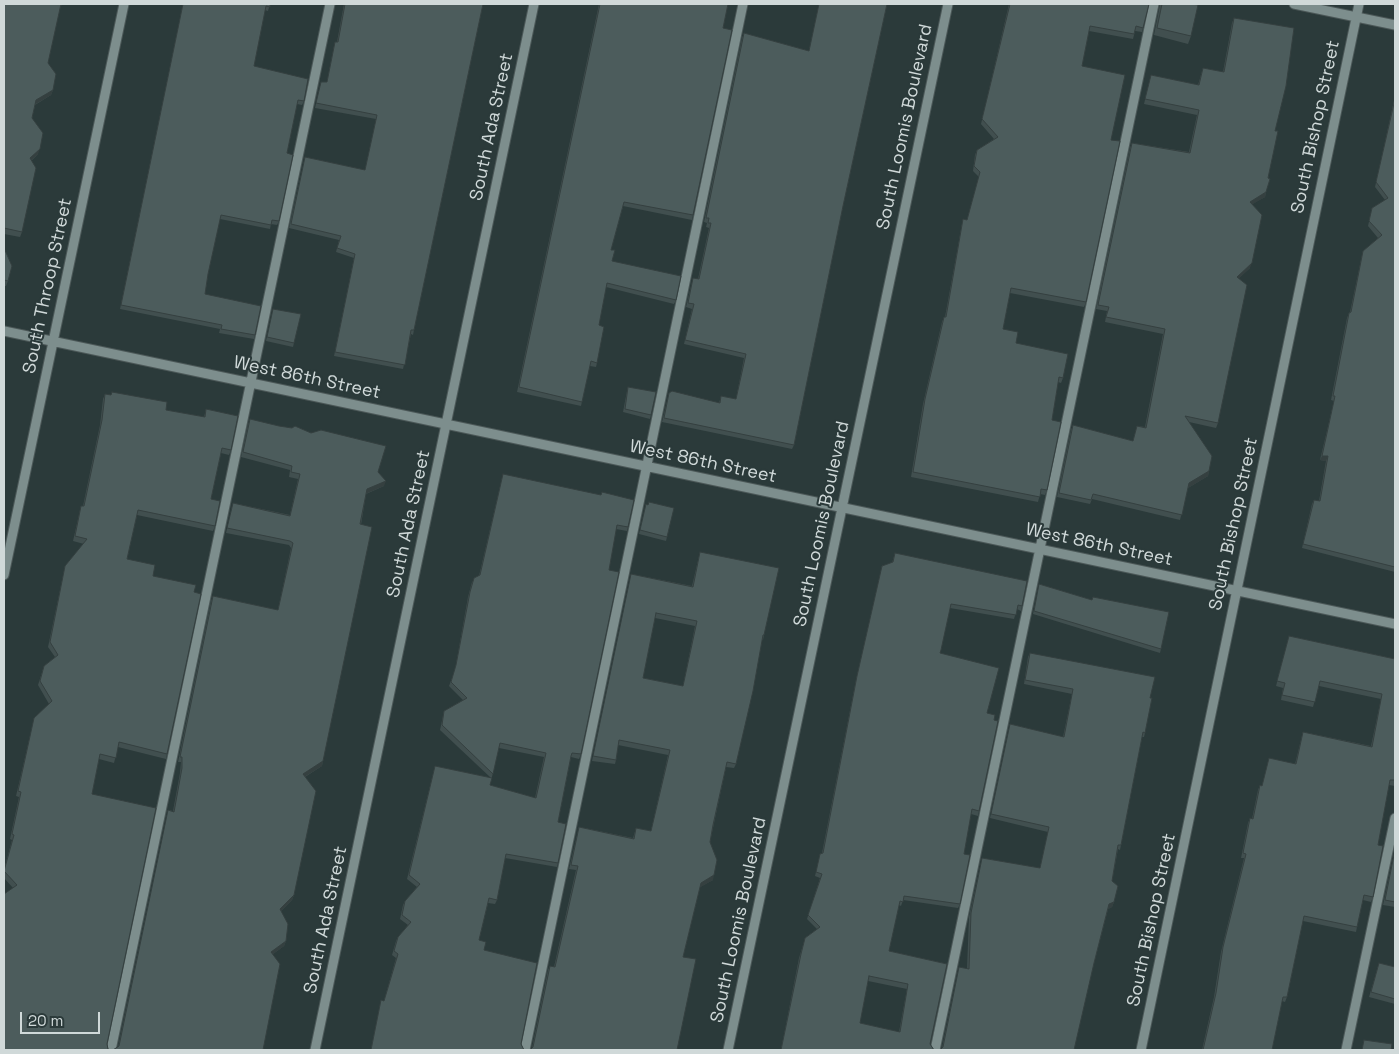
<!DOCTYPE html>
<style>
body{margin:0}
#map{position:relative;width:1399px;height:1054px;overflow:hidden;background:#2b3a3a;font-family:"Space Grotesk",sans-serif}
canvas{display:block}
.frame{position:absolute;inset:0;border:5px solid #d0d9d9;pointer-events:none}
.scale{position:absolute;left:20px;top:1012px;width:80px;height:22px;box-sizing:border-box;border:2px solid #d0d9d9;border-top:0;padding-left:6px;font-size:15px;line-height:18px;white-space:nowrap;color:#d0d9d9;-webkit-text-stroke:4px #2b3a3a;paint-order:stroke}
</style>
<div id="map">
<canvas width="1399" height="1054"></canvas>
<div class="frame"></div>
<div class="scale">20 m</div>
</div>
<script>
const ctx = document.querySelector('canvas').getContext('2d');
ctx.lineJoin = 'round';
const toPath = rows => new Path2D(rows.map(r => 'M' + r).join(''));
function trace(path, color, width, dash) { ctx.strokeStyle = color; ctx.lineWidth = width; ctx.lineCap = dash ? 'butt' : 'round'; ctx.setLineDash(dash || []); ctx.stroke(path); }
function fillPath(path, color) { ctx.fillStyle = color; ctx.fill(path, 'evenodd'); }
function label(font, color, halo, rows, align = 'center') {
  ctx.font = font + ' "Space Grotesk",sans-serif'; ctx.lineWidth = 4; ctx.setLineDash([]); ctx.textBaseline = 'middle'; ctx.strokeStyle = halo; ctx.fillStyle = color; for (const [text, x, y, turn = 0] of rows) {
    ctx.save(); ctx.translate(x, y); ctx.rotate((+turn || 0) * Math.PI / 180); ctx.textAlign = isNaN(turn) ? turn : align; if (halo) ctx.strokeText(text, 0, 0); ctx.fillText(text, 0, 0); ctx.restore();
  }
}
const minor = toPath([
 [1294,4,1395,25],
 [4,331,1395,624],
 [4,575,124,4],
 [111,1050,330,4],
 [315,1050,534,4],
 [525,1050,743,4],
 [728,1050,948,4],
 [935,1050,1154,4],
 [1141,1050,1359,4],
 [1346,1050,1395,818]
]);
const wall = toPath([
 [4,4,64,4,60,6,48,63,53,90,51,95,35,105,32,118,38,154,32,160,22,232,20,237,4,234],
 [183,4,270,4,268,11,265,10,254,66,304,101,302,105,297,104,287,153,279,221,277,225,271,224,270,229,220,219,208,274,205,294,255,335,254,339,219,333,220,329,120,309],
 [344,4,483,4,414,330,413,335,411,334,403,369,334,356,354,258,336,252,339,240,289,228,305,157,365,170,376,119,315,108,321,82,327,82,334,46,335,42,337,42],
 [599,4,728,4,723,28,693,215,692,220,623,206,611,250,612,261,676,300,674,304,606,287,599,325,597,363,596,367,590,366,581,406,517,392],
 [819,4,887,4,843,206,794,445,792,449,662,422,669,393,719,403,721,396,736,399,744,358,684,344,692,309,686,307,693,278,698,279,709,228,706,227,707,223,704,222,742,38,744,33,809,51],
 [1009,4,1149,4,1142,32,1135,31,1133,39,1089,31,1082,66,1111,140,1086,302,1084,307,1010,293,1003,329,1016,343,1063,378,1061,383,1058,382,1052,420,1047,490,1045,495,1040,494,1038,502,911,477,923,404,942,322,944,317,945,317,962,224,963,219,967,220,979,177,973,171,975,155,977,150,994,139,981,124],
 [1160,4,1192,4,1191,36,1188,44,1154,35],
 [1234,18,1275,131,1266,192,1265,197,1252,204,1250,268,1239,278,1218,423,1216,428,1189,422,1209,471,1208,476,1188,488,1180,520,1092,499,1090,504,1057,497,1071,430,1073,425,1133,441,1137,426,1145,427,1163,334,1105,322,1107,311,1096,309,1130,148,1132,143,1189,152,1197,115,1144,104,1151,75,1198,85,1203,68,1223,72,1232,23],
 [1395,96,1395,572,1302,548,1312,504,1314,500,1319,501,1326,461,1320,460,1334,401,1331,400,1347,318,1349,313,1350,312,1362,255,1363,251,1378,238,1368,226,1372,208,1385,200,1375,187],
 [4,248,8,281,6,286,4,286],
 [273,309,294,343,293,347,266,341],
 [628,387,651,415,650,419,623,412,627,391],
 [105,394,166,410,204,417,206,409,231,450,229,455,221,453,211,499,215,526,213,531,137,515,127,559,153,576,194,592,167,754,166,759,118,747,114,763,99,759,92,794,107,1044,108,1049,4,1050,13,888,4,878,4,870,12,840,10,839,19,797,16,796,33,723,34,718,49,704,38,685,44,666,55,657,48,647,64,571,65,566,84,544,73,541,80,510,81,506,83,506,100,425,103,399],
 [250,419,378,472,384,486,366,494,322,766,305,777,294,895,292,900,281,911,286,941,284,946,273,954,118,1047,167,815,168,810,173,811,180,773,181,762,178,762,211,601,213,596,278,610,291,548,289,545,226,533,233,503,290,515,298,479,289,477,290,470,241,457,248,424],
 [503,474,628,527,627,531,616,529,609,570,581,754,579,759,571,757,558,822,558,863,557,867,505,858,497,900,495,904,488,903,479,940,484,950,521,1044,524,1050,371,1050,381,1000,384,1001,396,958,392,955,396,941,398,937,408,925,400,919,403,905,405,901,417,887,407,879,435,766,491,778,440,730,444,711,463,700,449,686,455,670,468,597,472,582,479,576],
 [499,748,544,757,535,798,490,785],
 [646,504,667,537,666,541,639,534],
 [700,552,764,635,763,640,762,639,736,764,734,768,726,767,710,842,713,880,700,887,683,957,532,1048,548,970,550,966,554,967,576,870,569,869,579,827,633,838,636,828,651,831,668,755,618,745,616,760,615,764,592,761,630,579,631,574,692,586],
 [655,618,695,626,683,686,643,678],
 [895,553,1022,606,1021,611,1017,609,1014,619,950,608,940,653,987,713,979,811,978,816,971,814,964,854,960,904,958,908,903,900,901,906,899,905,889,951,947,964,930,1044,934,1050,781,1050,799,958,804,942,805,938,817,929,807,919,820,878,815,876,819,859,820,854,822,853,856,680,881,571,882,566,892,563],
 [868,981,907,989,899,1032,860,1023],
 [1039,584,1092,600,1093,597,1161,649,1160,653,1033,614],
 [1289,636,1395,659,1395,786,1389,785,1378,845,1373,897,1371,902,1363,900,1357,927,1356,932,1303,921,1287,997,1285,1002,1282,1001,1272,1050,1202,1050,1214,997,1221,952,1244,858,1241,858,1248,823,1250,818,1252,819,1258,790,1260,785,1262,786,1269,758,1295,764,1303,732,1371,746,1381,699,1319,686,1313,707,1281,700,1283,688,1276,686],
 [1030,653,1150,698,1145,733,1144,737,1142,737,1121,845,1120,850,1118,849,1112,881,1114,902,1112,907,1108,909,1094,963,942,1048,958,971,959,967,967,969,969,917,982,858,1040,868,1048,832,990,818,1009,728,1010,724,1063,737,1072,694,1024,684,1028,657],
 [1395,849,1395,907,1383,905],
 [1379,963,1395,967,1395,1004,1369,997]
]);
const shadedWall = toPath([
 [53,90,51,95,34,105,36,100],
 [40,149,38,154,28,163,30,158],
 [1266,192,1265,197,1248,207,1250,202],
 [1252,263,1250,268,1235,282,1237,277],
 [1322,456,1328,456,1326,461,1320,460],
 [1209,471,1208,476,1188,488,1189,483],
 [386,481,384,486,365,494,367,489],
 [323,761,322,766,301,779,303,774],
 [714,875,713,880,699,888,701,883],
 [294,895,292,900,278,914,280,909],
 [1114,902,1112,907,1108,909,1109,904],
 [286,941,284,946,269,957,271,952]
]);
const building = toPath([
 [4,4,61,4,48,63,56,74,53,90,36,100,32,118,43,133,40,149,30,158,36,168,22,232,4,228,4,4],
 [183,4,270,4,270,7,266,6,254,66,308,79,304,101,298,100,287,153,293,155,279,221,272,220,271,225,221,215,208,274,205,294,261,306,255,335,221,329,222,325,121,305,183,4],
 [345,4,483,4,414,330,411,330,405,365,335,352,355,254,337,248,341,236,291,224,305,157,365,170,377,115,316,103,321,82,327,82,335,42,338,42,345,4],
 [600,4,728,4,723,28,732,30,693,215,624,202,611,250,615,250,612,261,681,276,676,300,607,283,599,325,604,327,597,363,591,361,582,402,519,387,600,4],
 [819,4,887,4,843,206,794,445,664,418,669,393,672,391,720,403,721,396,736,399,746,354,685,340,694,304,688,303,693,278,699,279,711,223,708,223,709,218,706,218,744,33,809,51,819,4],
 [1010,4,1149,4,1143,28,1136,26,1134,34,1090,26,1082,66,1125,75,1111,140,1120,141,1086,302,1011,288,1003,329,1018,332,1016,343,1068,354,1063,378,1059,377,1052,420,1061,422,1047,490,1041,489,1040,497,913,472,925,399,944,317,946,317,963,219,967,220,980,172,974,166,977,150,998,137,982,119,1010,4],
 [1162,4,1192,4,1198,5,1191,36,1157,28,1162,4],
 [1234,18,1294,28,1286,86,1275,131,1278,131,1268,178,1270,179,1266,192,1250,202,1262,215,1252,263,1237,277,1247,285,1218,423,1185,416,1212,456,1209,471,1189,483,1182,515,1093,494,1091,500,1059,493,1073,425,1133,441,1137,426,1146,428,1165,329,1106,317,1109,307,1098,305,1132,143,1190,153,1199,110,1145,99,1151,75,1199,85,1203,68,1224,72,1234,18],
 [1395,99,1395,567,1303,544,1314,500,1320,501,1328,456,1322,456,1335,396,1333,396,1349,313,1351,312,1363,251,1382,235,1369,221,1372,208,1388,198,1376,182,1395,99],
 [4,248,12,266,8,281,4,280,4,248],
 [273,309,301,314,294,343,267,337,273,309],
 [628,387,656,392,651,415,625,409,628,387],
 [112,392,167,402,166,410,205,417,206,409,238,416,231,450,222,448,211,499,220,501,215,526,138,510,127,559,155,565,153,576,196,585,194,592,201,594,167,754,119,742,116,758,100,754,92,794,156,808,107,1044,108,1049,110,1050,4,1050,4,894,17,885,4,871,14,835,12,834,21,792,18,791,34,718,52,701,40,681,44,666,58,655,50,642,65,566,87,539,75,536,81,506,84,506,102,420,105,394,111,395,112,392],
 [250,419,279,426,292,428,295,426,311,433,321,430,386,446,378,472,386,481,367,489,360,524,372,527,323,761,303,774,316,791,294,895,280,909,288,924,286,941,271,952,280,964,263,1050,113,1050,119,1046,168,810,174,812,182,768,182,757,180,757,213,596,278,610,293,543,290,541,227,528,233,503,290,516,300,474,291,472,292,466,243,452,250,419],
 [503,474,601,495,602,492,634,500,628,527,617,525,609,570,619,572,581,754,572,753,571,756,558,822,566,824,558,863,506,854,497,900,489,898,479,940,486,942,484,950,537,963,521,1044,524,1050,371,1050,381,1000,384,1001,398,954,394,951,398,937,411,922,402,915,405,901,420,884,409,875,435,766,492,778,490,785,536,798,546,753,500,743,493,774,442,725,444,711,467,698,451,682,456,665,470,592,474,578,480,575,503,474],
 [649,502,674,508,667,537,640,530,646,504,648,505,649,502],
 [700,552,779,568,764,635,763,635,753,691,736,764,727,762,713,825,710,842,717,860,714,875,701,883,683,957,696,959,677,1050,530,1050,533,1047,550,966,555,967,578,866,571,865,579,827,634,839,636,828,651,831,670,750,619,740,616,760,593,756,631,574,693,587,700,552],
 [656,613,697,621,683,686,643,678,656,613],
 [895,553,1027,581,1022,606,1018,605,1016,615,951,604,941,650,940,653,999,668,987,713,995,715,994,720,998,721,979,811,972,809,964,854,970,855,960,904,904,896,903,902,900,901,889,951,947,964,930,1044,934,1050,781,1050,801,954,805,938,820,927,808,915,822,874,816,872,820,854,823,853,857,676,882,566,893,562,895,553],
 [869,976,908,984,900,1032,860,1023,869,976],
 [1039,584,1092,600,1093,597,1169,612,1161,649,1034,611,1039,584],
 [1289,636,1395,659,1395,780,1390,780,1378,845,1383,846,1373,897,1364,895,1357,927,1304,916,1287,997,1283,997,1272,1050,1203,1050,1216,993,1223,947,1246,854,1243,853,1250,818,1253,819,1260,785,1262,786,1269,758,1296,764,1303,732,1372,747,1382,694,1320,681,1315,702,1282,695,1285,683,1277,681,1289,636],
 [1030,653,1155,677,1150,698,1152,698,1145,733,1143,732,1121,845,1118,845,1112,881,1118,886,1114,902,1109,904,1094,963,1074,1050,940,1050,943,1047,959,967,969,969,971,913,982,858,1040,868,1049,827,991,814,1010,724,1064,737,1073,689,1025,680,1030,653],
 [1395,850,1395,902,1385,900,1395,850],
 [1379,963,1395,967,1395,999,1371,992,1379,963],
 [1364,1040,1392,1044,1391,1050,1362,1050,1364,1040]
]);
const streetNames = [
 ["South Ada Street",492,127,-78],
 ["South Loomis Boulevard",905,127,-78],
 ["South Bishop Street",1316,127,-78],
 ["South Throop Street",48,286,-78],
 ["West 86th Street",307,378,12],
 ["West 86th Street",703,462,12],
 ["South Ada Street",409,524,-78],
 ["South Loomis Boulevard",822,524,-78],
 ["South Bishop Street",1234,524,-78],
 ["West 86th Street",1099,545,12],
 ["South Ada Street",326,920,-78],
 ["South Loomis Boulevard",739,920,-78],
 ["South Bishop Street",1152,920,-78]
];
trace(minor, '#4c5858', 11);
trace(minor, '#7d8e8d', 9);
fillPath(wall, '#414f4f');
fillPath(shadedWall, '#354040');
fillPath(building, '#4c5c5c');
trace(building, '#354040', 1);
label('18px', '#d0d9d9', '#2b3a3a', streetNames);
</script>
